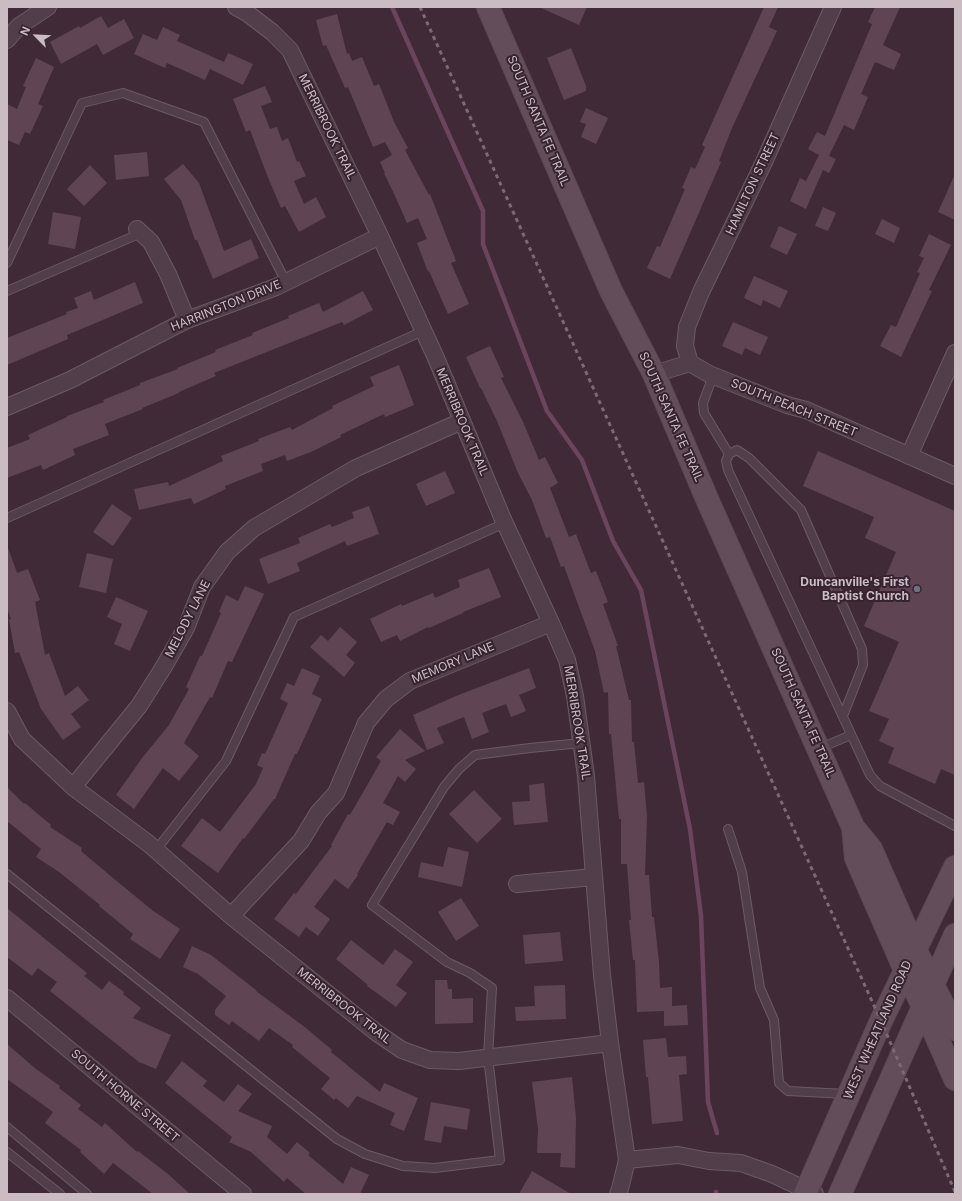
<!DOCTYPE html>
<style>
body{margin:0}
#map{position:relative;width:962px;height:1201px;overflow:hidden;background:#412a38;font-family:Inter,sans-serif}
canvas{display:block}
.frame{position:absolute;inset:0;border:8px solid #cbbcc4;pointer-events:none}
.north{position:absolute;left:16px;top:16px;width:40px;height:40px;-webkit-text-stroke:3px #37232f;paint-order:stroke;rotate:294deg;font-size:11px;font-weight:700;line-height:16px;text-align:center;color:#cbbcc4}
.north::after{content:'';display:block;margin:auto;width:14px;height:18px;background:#cbbcc4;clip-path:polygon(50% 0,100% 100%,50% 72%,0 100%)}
</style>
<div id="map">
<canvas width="962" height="1201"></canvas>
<div class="frame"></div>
<div class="north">N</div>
</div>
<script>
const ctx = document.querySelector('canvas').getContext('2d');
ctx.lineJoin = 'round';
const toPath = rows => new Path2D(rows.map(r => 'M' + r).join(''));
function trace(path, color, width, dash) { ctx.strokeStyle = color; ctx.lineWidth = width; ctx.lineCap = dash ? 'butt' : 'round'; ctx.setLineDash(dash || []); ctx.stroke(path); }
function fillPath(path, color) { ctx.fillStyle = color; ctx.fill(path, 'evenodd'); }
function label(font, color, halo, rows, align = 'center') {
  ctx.font = font + ' Inter,sans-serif'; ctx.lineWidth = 4; ctx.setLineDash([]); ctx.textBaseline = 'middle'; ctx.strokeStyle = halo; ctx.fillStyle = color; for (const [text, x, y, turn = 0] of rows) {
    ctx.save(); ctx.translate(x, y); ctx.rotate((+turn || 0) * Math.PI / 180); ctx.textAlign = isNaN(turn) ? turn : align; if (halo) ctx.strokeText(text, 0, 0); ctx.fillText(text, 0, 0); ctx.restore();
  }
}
const stream = toPath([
 [392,7,483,211,483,244,547,411,582,460,613,541,641,590,690,829,701,916,708,1102,717,1133],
 [716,1192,716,1194]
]);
const building = toPath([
 [539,7,587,7,579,25],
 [764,7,778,7,769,27,777,31,732,128,719,161,721,162,670,279,647,268,657,246,660,247,685,189,682,188,691,167,695,169,705,147,702,145],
 [875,7,900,7,883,45,901,54,894,70,875,62,861,94,868,97,854,130,844,125,829,156,836,159,829,173,823,170,806,209,790,201,800,178,806,181,819,155,808,149,817,132,825,136,872,24,868,22],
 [337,14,347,54,349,53,352,61,362,57,374,86,379,84,394,122,408,148,405,150,429,195,430,194,456,261,451,263,469,304,448,314,429,271,428,272,417,243,427,239,418,218,407,223,395,196,384,173,385,173,380,162,392,155,385,142,373,147,348,87,345,88,326,45,323,46,316,20],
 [101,16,108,28,124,19,134,38,103,55,97,44,61,64,50,42,79,26,80,28],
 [163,27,180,35,177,41,224,62,228,53,253,64,243,85,210,69,205,80,167,63,165,68,134,54,143,34,157,40],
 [571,48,586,86,586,91,564,100,547,58],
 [36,58,54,67,38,104,43,106,30,134,25,132,19,145,7,140,7,104,17,109,26,87,23,86],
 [265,86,272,102,261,106,270,129,277,127,282,141,288,138,297,162,299,161,306,176,294,181,304,204,316,197,326,217,299,232,285,206,281,208,267,175,250,130,246,132,233,99],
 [586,108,608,118,596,144,581,137,586,124,580,122],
 [147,152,149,176,116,180,114,155],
 [183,164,199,183,224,251,251,239,259,258,213,279,197,240,195,240,181,200,164,179],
 [90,165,107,183,84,206,67,189],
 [955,174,955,220,938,212],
 [823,207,836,213,828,231,815,226],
 [53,212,81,217,75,249,48,244],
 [882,219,900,228,894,243,875,234],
 [779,226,797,234,787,255,770,247],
 [929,234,951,245,929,290,932,291,901,357,880,346,891,325,896,327,920,273,917,272,924,258,919,256],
 [754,276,788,291,780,308,763,300,761,306,744,298],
 [135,282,143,303,67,335,68,339,7,365,7,338,67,314,66,312,78,308,74,298,91,291,94,300],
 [363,291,373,310,344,325,342,322,214,373,216,376,179,392,179,393,142,408,143,409,105,424,109,435,73,449,75,455,43,470,41,465,7,478,7,448,30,439,28,435,67,417,67,416,104,402,103,400,140,385,140,383,178,369,177,368,216,352,215,350,253,335,252,333,289,318,288,316,319,303,323,312],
 [733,322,768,337,760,355,745,348,742,355,722,346],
 [490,346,504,377,501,378,523,422,539,460,545,457,558,483,550,488,569,537,576,534,591,573,596,571,608,602,603,604,618,646,616,646,629,700,631,700,632,742,634,742,638,783,644,782,647,817,645,875,649,875,652,917,654,917,659,962,660,988,672,987,672,1006,687,1005,688,1025,664,1026,664,1011,637,1012,635,960,633,960,629,920,631,920,627,864,621,864,621,819,619,819,611,734,609,734,608,692,604,693,595,651,564,566,561,567,550,537,546,538,532,500,518,473,497,421,481,388,480,388,466,357],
 [399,365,414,405,385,417,384,414,340,435,341,437,311,452,287,461,285,455,261,464,263,471,225,486,226,489,194,504,191,498,139,510,134,489,168,482,169,486,223,461,221,456,259,441,258,439,290,427,292,430,333,408,332,406,374,386,370,377],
 [818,451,955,511,955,775,941,769,935,784,888,763,894,748,879,741,889,719,869,711,899,642,864,626,896,552,865,538,874,517,803,486],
 [445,471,455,493,426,506,416,484],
 [112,504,132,518,113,546,93,532],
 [369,506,379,534,347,546,345,541,297,563,300,571,268,584,259,559,300,543,298,538,330,524,332,527,354,518,352,512],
 [8,548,17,573,28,569,40,600,35,602,45,655,49,653,65,696,78,686,89,700,71,714,81,727,63,740,41,709,19,652,15,653,9,620,11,619,7,608,7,549],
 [87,553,113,559,106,593,79,587],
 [489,568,501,597,463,612,463,613,429,628,428,627,400,641,397,635,381,642,370,619,401,604,402,606,433,593,435,598,460,587,458,580],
 [245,586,264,594,232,662,228,661,212,698,210,697,184,743,199,756,179,781,163,768,134,809,116,795,142,758,169,725,189,689,186,687,200,656,202,656,221,613,219,612,226,595,238,601],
 [116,597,148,611,130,651,114,644,122,624,107,617],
 [340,627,357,642,346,655,355,663,344,677,310,647,321,635,328,641],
 [302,668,320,676,312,694,322,699,297,754,295,754,275,799,274,799,244,839,243,838,218,873,181,846,202,818,220,832,256,784,263,768,257,765,262,753,265,754,288,703,280,699,287,683,294,686],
 [529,668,536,688,519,695,526,711,511,717,506,704,482,713,489,732,472,739,464,717,437,728,444,743,427,750,413,715,456,696],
 [400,729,425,751,405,760,416,769,405,782,398,776,383,803,400,812,393,825,387,822,357,874,358,875,348,889,335,879,314,907,330,919,318,936,306,927,299,937,274,919,294,893,296,894,332,846,331,845,348,814,350,815,381,761,376,757],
 [544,783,548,822,514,825,512,802,530,801,529,785],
 [7,787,24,804,25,803,51,825,50,827,82,848,81,851,113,878,152,910,180,929,160,959,130,939,133,934,99,906,100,905,59,872,36,857,41,849,7,821],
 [474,790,502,819,477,843,449,814],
 [448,847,469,852,462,887,418,877,421,862,443,867],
 [461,898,479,926,456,941,438,912],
 [7,908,87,973,84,976,102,990,109,981,124,992,123,994,141,1008,133,1018,171,1035,156,1069,139,1062,50,991,57,982,38,968,32,976,7,957],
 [560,932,563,961,525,964,523,935],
 [351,940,383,965,395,949,413,962,396,985,407,993,396,1007,367,986,368,985,336,959],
 [192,946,211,955,256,990,256,991,306,1028,332,1050,331,1052,380,1092,384,1083,418,1098,404,1131,390,1125,395,1113,357,1096,348,1108,336,1098,334,1100,321,1089,330,1078,292,1047,293,1045,269,1028,259,1041,232,1021,229,1025,215,1015,215,1010,226,996,198,974,183,967],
 [435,980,447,980,448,989,452,989,452,999,473,998,473,1023,435,1024],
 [565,985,566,1019,516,1021,515,1007,535,1006,534,986],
 [666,1038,668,1057,686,1056,687,1074,679,1075,683,1121,652,1124,648,1077,646,1077,643,1040],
 [7,1044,36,1069,60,1086,59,1088,81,1105,78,1109,102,1127,105,1123,137,1152,138,1151,168,1174,190,1194,153,1194,113,1163,104,1174,80,1152,81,1150,45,1123,53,1112,7,1079],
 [182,1061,207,1081,203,1086,224,1102,238,1084,252,1094,238,1111,272,1126,267,1137,287,1154,297,1142,310,1153,308,1155,343,1184,351,1167,369,1175,360,1194,306,1194,287,1178,284,1182,251,1152,229,1142,232,1137,165,1083],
 [572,1077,576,1118,575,1168,560,1167,561,1153,537,1153,538,1129,532,1082],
 [431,1102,470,1109,467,1130,444,1126,441,1143,424,1140],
 [532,1171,571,1194,519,1194]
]);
const lane = toPath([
 [7,263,82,103,123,93,204,122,286,282],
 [7,291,141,233],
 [713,376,703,403,704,413,729,454],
 [7,518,423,331],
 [843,716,863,665,862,649,801,510,749,458,737,450,729,454,726,461,728,470,870,775,880,786,955,826],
 [820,748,851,735],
 [728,829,742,872,760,988,774,1020,779,1083,788,1091,846,1094],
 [156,850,226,761,294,617,505,523],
 [7,874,337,1139,365,1154,403,1166,435,1168,500,1160,488,1057,492,988,470,973,447,962,372,905,444,787,459,769,475,755,530,748,581,743],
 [7,1127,87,1194],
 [7,1152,60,1194]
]);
const street = toPath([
 [236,7,247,13,272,32,290,50,380,236,436,358,502,517,551,623,567,660,575,696,586,776,602,975,610,1043,627,1160,620,1189,618,1194],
 [7,40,19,26,48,7],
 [137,229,151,242,168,274,187,320],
 [690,363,685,346,687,327,701,292,764,162,833,7],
 [654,374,690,363,709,374,787,405,806,410,955,476],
 [7,407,70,380,187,320,276,287,380,236],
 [909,456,955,353],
 [7,711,22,739,73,787,149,844,231,916,377,1033,402,1050,430,1060,459,1061,610,1043],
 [73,787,139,706,163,668,186,628,202,587,227,552,254,528,356,468,462,421],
 [517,884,594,877],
 [231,916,301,841,318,813,336,793,366,723,386,699,410,681,551,623],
 [7,998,243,1194],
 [627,1160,678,1155,709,1161,741,1163,772,1174,815,1194]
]);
const secondary = toPath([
 [488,7,611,291,654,374,707,499,853,827,871,849,915,949,955,1029],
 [853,827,856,858,905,970,923,1006,955,1079],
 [805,1194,881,1021,955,867],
 [840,1194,955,935]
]);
const rail = toPath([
 [420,7,881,1021,955,1192]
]);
const markers = [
 [917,589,4,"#6b7280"]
];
const streetNames = [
 ["SOUTH SANTA FE TRAIL",538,121,67],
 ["MERRIBROOK TRAIL",327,127,64],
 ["HAMILTON STREET",753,184,-65],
 ["HARRINGTON DRIVE",226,306,-22],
 ["SOUTH PEACH STREET",794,408,22],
 ["SOUTH SANTA FE TRAIL",671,417,66],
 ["MERRIBROOK TRAIL",462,422,67],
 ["MELODY LANE",188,619,-63],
 ["MEMORY LANE",453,663,-23],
 ["SOUTH SANTA FE TRAIL",803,713,66],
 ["MERRIBROOK TRAIL",577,723,81],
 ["MERRIBROOK TRAIL",344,1006,38],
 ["WEST WHEATLAND ROAD",878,1030,-66],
 ["SOUTH HORNE STREET",125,1096,40]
];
const poiNames = [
 ["Duncanville's First",909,582],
 ["Baptist Church",909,596]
];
trace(stream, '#6b455d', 4.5);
fillPath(building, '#5f4554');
trace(lane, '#6b5a64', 10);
trace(street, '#6b5a64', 18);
trace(secondary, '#5a4853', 24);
trace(lane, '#513e4a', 8);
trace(street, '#513e4a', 16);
trace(secondary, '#644d5a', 22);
trace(rail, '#7f6876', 3, [4, 4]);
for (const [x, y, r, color] of markers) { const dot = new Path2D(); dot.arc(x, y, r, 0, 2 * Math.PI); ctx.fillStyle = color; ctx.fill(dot); trace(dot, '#37232f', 1.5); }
label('12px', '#cbbcc4', '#37232f', streetNames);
label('bold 12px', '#cbbcc4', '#37232f', poiNames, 'right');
</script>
